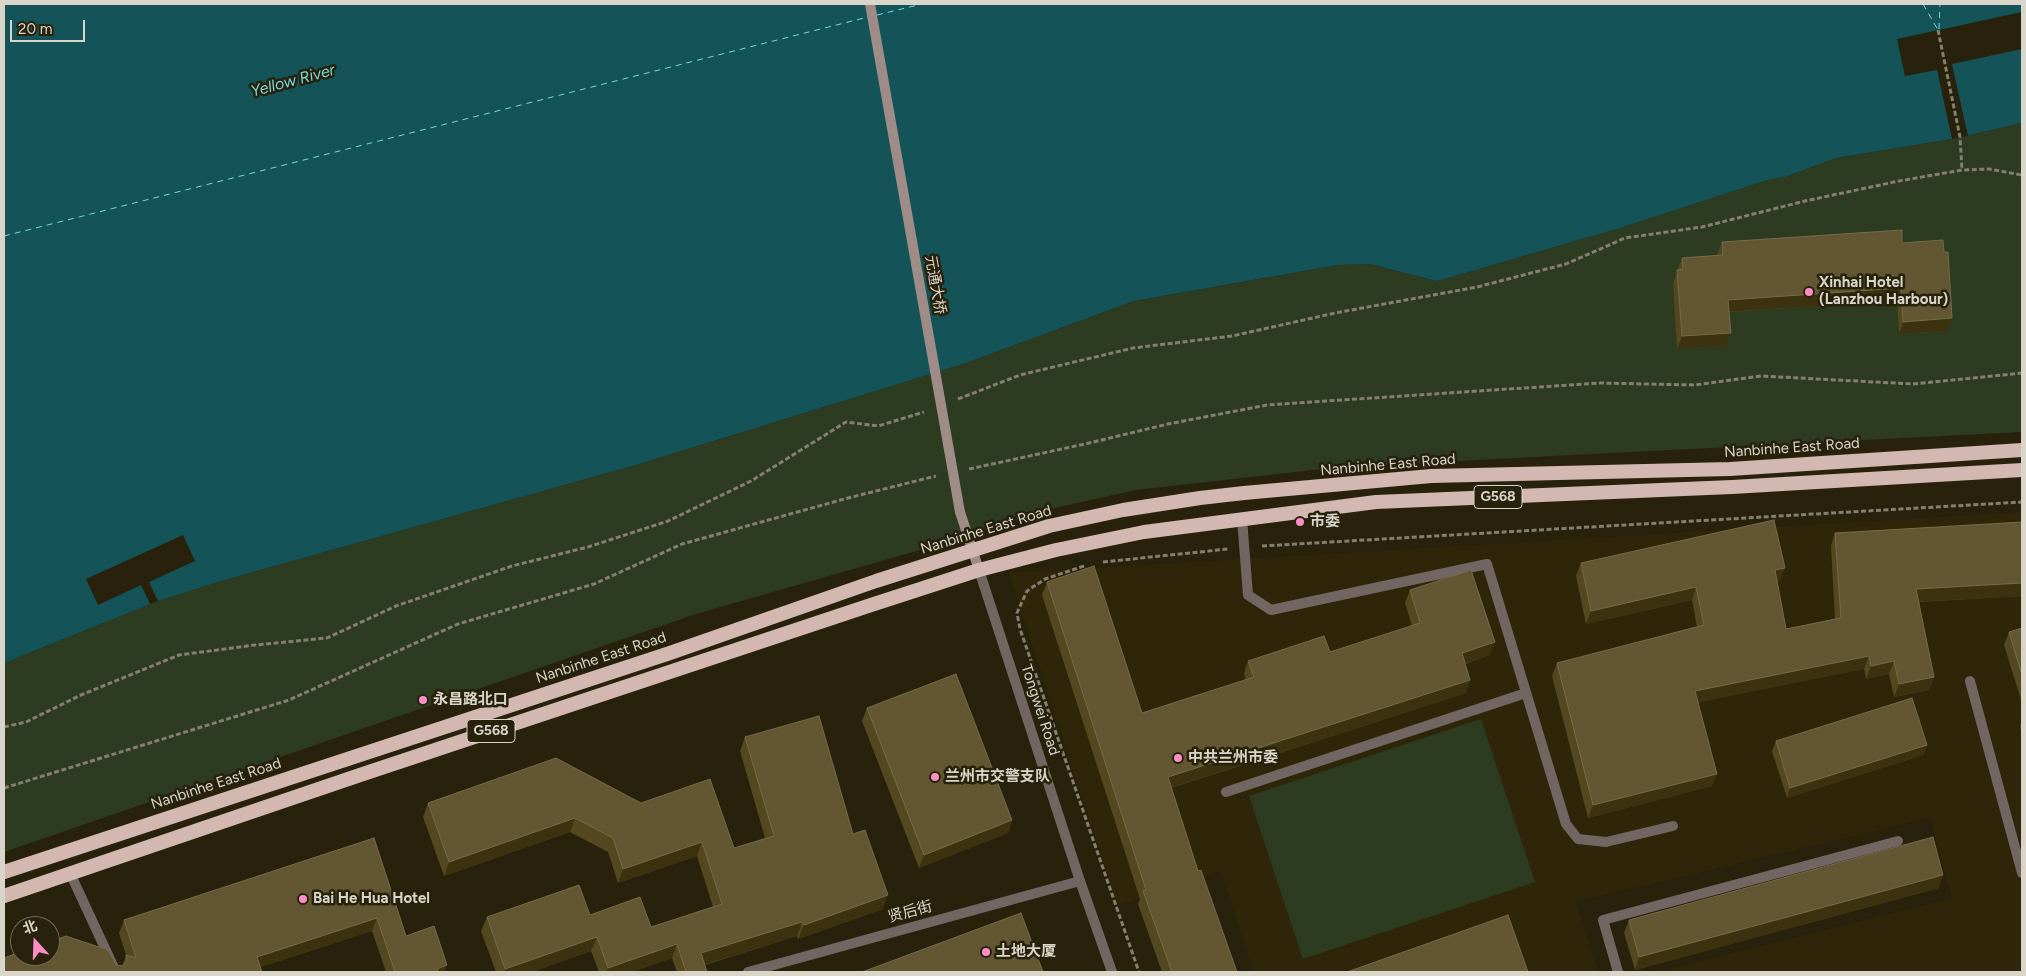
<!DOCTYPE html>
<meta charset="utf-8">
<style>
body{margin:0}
#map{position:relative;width:2026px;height:976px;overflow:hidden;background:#28210c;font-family:Figtree,"Noto Sans SC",sans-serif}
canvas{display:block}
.frame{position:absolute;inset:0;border:5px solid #d9d5c9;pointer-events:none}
.north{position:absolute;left:10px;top:916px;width:50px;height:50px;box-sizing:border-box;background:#28210c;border:1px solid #6f6958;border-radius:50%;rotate:340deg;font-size:14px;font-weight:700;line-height:20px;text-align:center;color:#d9d5c9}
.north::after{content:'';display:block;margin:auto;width:18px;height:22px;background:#fb8fc5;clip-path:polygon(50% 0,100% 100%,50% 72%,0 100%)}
.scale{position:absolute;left:10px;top:20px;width:75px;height:22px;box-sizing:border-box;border:2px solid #d9d5c9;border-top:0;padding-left:6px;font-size:15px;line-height:18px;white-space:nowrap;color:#d9d5c9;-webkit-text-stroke:4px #28210c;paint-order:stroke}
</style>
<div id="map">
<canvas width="2026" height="976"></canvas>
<div class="frame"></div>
<div class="north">北</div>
<div class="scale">20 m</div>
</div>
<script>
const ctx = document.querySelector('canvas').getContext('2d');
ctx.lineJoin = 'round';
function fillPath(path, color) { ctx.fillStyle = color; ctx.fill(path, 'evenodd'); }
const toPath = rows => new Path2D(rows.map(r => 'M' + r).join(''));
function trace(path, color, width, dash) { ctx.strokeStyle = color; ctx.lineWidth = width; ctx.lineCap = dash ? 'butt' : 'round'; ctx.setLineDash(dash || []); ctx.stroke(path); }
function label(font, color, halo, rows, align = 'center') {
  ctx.font = font + ' Figtree,"Noto Sans SC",sans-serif'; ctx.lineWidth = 5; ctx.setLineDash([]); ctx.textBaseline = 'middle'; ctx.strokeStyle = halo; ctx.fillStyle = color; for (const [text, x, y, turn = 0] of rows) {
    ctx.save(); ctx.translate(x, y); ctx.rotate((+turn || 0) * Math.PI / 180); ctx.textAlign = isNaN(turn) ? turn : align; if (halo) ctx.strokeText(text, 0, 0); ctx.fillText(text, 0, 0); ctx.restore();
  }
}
const built = toPath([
 [2022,512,2022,972,1654,972,1952,898,1930,818,1576,902,1598,972,1253,972,1221,871,1117,906,1009,573]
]);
const green = toPath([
 [2022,123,2022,432,1340,467,1136,490,1005,519,941,544,696,614,4,852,4,663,158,601,228,579,636,465,963,364,1134,301,1338,265,1370,264,1436,281,1445,279,1620,228,1771,179,1785,177,1836,158,1952,139],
 [1481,719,1535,882,1303,959,1249,796]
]);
const water = toPath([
 [4,4,2022,4,2022,123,1952,139,1836,158,1785,177,1771,179,1620,228,1445,279,1436,281,1370,264,1338,265,1134,301,963,364,636,465,228,579,158,601,4,663]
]);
const pier = toPath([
 [2022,12,2022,49,1952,64,1968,136,1952,139,1937,70,1905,76,1897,39],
 [183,535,195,561,149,582,158,601,150,604,141,585,98,605,86,579]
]);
const ferry = toPath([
 [1923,4,1938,30],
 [877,15,922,4],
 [1939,29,1940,4],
 [4,236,868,17]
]);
const path = toPath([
 [1938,30,1960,137,1962,170],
 [958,399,1020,375,1133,348,1232,336,1335,313,1477,287,1566,264,1625,238,1702,227,1805,201,1899,181,1962,170,1989,169,2022,175],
 [969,469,1085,444,1168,424,1267,405,1599,383,1695,385,1761,376,1913,384,2022,373],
 [1262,546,2022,502],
 [1103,562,1228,549],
 [1084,566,1045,579,1027,591,1017,613,1020,629,1139,972],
 [4,727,26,722,81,695,179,655,255,645,327,638,396,606,512,566,588,547,668,521,751,481,846,422,878,426,924,412],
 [4,788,289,700,458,624,594,584,682,544,848,498,936,476]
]);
const service = toPath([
 [1242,519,1248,595,1271,610,1487,564,1566,824,1578,839,1606,842,1673,826],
 [1970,681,2022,873],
 [1226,792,1526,693],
 [748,972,1080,881]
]);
const minor = toPath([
 [70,873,116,972],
 [1618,972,1603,920,1898,841]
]);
const tertiary = toPath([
 [979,570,1080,881,1112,972]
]);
const secondary = toPath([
 [960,512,979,570]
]);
const trunk = toPath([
 [4,872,670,653,876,581,1049,526,1123,510,1200,498,1244,493,1431,476,1730,469,2022,450],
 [4,896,360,775,871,605,979,570,1056,550,1144,532,1376,502,1732,487,2022,470]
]);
const secondaryBridge = toPath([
 [870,4,960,512]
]);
const wall = toPath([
 [1722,242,1902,243,1948,331,1899,334,1897,301,1729,312,1731,333,1726,346,1677,349,1673,283,1682,258,1717,255],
 [2022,522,2022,596,1919,602,1934,677,1929,690,1894,697,1889,674,1866,679,1864,669,1698,702,1712,786,1588,818,1552,676,1557,663,1697,627,1692,600,1586,624,1576,576,1581,563,1780,581,1777,581,1786,629,1835,619,1831,546,1835,533],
 [1047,582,1142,713,1246,680,1244,673,1248,661,1330,652,1412,626,1405,603,1410,590,1490,655,1465,664,1466,693,1171,788,1198,871,1237,972,1162,972,1138,904,1140,899,1042,595],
 [2022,628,2022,703,2004,645,2009,632],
 [867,708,1012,820,1008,833,919,868,862,721],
 [2022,719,2022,735,2020,726],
 [745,737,853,834,883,909,798,939,797,936,705,965,707,972,677,972,672,958,632,972,599,972,591,951,532,972,496,972,481,931,487,917,590,915,651,927,713,907,697,856,618,883,608,852,570,832,444,876,423,817,428,803,641,803,734,848,765,838,740,751],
 [1776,741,1927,745,1923,755,1787,798,1772,751],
 [374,838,406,936,447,965,444,972,386,972,372,931,260,967,4,972,116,965,122,966,126,955,119,933,124,920],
 [1939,888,1635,970,1624,933,1629,920]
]);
const shadedWall = toPath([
 [1901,288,1897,301,1724,312,1728,300],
 [1952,318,1948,331,1899,334,1903,322],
 [1731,333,1726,346,1677,349,1682,336],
 [1785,568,1780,581,1770,583,1775,570],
 [2022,583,2022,596,1912,602,1916,589],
 [1696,587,1692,600,1586,624,1591,611],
 [1495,642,1490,655,1457,666,1462,653],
 [1869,656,1864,669,1691,704,1695,691],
 [1894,661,1889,674,1866,679,1871,666],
 [1934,677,1929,690,1894,697,1899,684],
 [1470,680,1466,693,1163,790,1168,777],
 [1927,745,1923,755,1787,798,1790,788],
 [1717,774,1712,786,1588,818,1593,805],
 [575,818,570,832,444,876,449,862],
 [1012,820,1008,833,919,868,924,855],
 [702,842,697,856,618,883,623,869],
 [1943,875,1939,888,1635,970,1639,957],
 [888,895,883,909,798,939,804,925],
 [377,918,372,931,253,970,257,957],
 [802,922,797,936,696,967,701,953],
 [597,937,591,951,532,972,504,972,505,969],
 [677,944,672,958,632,972,606,972,608,968],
 [447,965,444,972,435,972,437,969]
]);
const building = toPath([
 [1902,230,1902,243,1943,240,1944,252,1948,252,1952,318,1903,322,1901,288,1728,300,1731,333,1682,336,1677,270,1683,269,1682,258,1723,255,1722,242,1902,230],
 [1774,520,1785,568,1775,570,1786,629,1841,618,1835,533,2022,522,2022,583,1916,589,1934,677,1899,684,1894,661,1871,666,1869,656,1695,691,1717,774,1593,805,1557,663,1704,625,1696,587,1591,611,1581,563,1774,520],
 [1094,566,1142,713,1254,677,1248,661,1324,636,1330,652,1420,623,1410,590,1471,570,1495,642,1462,653,1470,680,1168,777,1198,871,1201,870,1237,972,1172,972,1143,891,1146,890,1047,582,1094,566],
 [2022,628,2022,675,2009,632,2022,628],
 [956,674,1012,820,924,855,867,708,956,674],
 [1912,698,1927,745,1790,788,1776,741,1912,698],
 [819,716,853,834,865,830,888,895,804,925,802,922,701,953,707,972,686,972,677,944,608,968,597,937,505,969,487,917,579,885,590,915,640,897,651,927,722,904,702,842,623,869,613,838,575,818,449,862,428,803,556,758,641,803,710,779,734,848,774,836,745,737,819,716],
 [1933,837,1943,875,1639,957,1629,920,1933,837],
 [374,838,406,936,434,926,447,965,437,969,438,972,395,972,377,918,257,957,262,972,4,972,4,958,20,952,20,956,50,956,50,942,66,936,108,950,116,965,123,966,127,960,126,955,136,958,124,920,374,838],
 [1021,913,1043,972,862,972,1021,913],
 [1508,915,1528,972,1347,972,1508,915]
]);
const markers = [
 [1809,292,5,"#fb8fc5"],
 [1300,522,5,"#fb8fc5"],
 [423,700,5,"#fb8fc5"],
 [1178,758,5,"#fb8fc5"],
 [935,777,5,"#fb8fc5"],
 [303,899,5,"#fb8fc5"],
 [986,952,5,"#fb8fc5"]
];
const shields = [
 [1498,497,48],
 [491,731,48]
];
const shieldNames = [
 ["G568",1498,497],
 ["G568",491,731]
];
const poiNames = [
 ["Xinhai Hotel",1819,283],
 ["(Lanzhou Harbour)",1819,300],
 ["市委",1310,522],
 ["永昌路北口",433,700],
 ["中共兰州市委",1188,758],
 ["兰州市交警支队",945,777],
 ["Bai He Hua Hotel",313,899],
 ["土地大厦",996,952]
];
const streetNames = [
 ["元通大桥",935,285,80],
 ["Nanbinhe East Road",1792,448,-4],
 ["Nanbinhe East Road",1388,465,-5],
 ["Nanbinhe East Road",986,530,-17],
 ["Nanbinhe East Road",601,658,-18],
 ["Tongwei Road",1040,710,72],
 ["Nanbinhe East Road",216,784,-18],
 ["贤后街",910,912,-15]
];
const waterNames = [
 ["Yellow River",293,81,-15]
];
fillPath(built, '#2f2609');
fillPath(green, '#2d3b20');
fillPath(water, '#145458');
fillPath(pier, '#28210c');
trace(ferry, '#77d8df', 1, [6, 5]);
trace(path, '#847f6e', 3, [5, 2.5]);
trace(service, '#716662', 10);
trace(minor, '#716662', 10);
trace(tertiary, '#716662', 10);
trace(secondary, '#9f8c87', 10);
trace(trunk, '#d2b8b0', 14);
trace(secondaryBridge, '#9f8c87', 10);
fillPath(wall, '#544820');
fillPath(shadedWall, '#3c3210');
fillPath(building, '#625732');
trace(building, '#756b4a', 1);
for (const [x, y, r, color] of markers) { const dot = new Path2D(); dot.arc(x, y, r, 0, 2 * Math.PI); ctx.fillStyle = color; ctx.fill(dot); trace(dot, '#28210c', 2); }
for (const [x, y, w] of shields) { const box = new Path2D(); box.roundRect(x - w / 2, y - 11.5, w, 23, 4); ctx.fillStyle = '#28210c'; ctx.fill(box); trace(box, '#d9d5c9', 1); }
label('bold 14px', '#d9d5c9', null, shieldNames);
label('bold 15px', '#d9d5c9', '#28210c', poiNames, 'left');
label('15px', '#d9d5c9', '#28210c', streetNames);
label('italic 16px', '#77d8df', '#28210c', waterNames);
</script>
